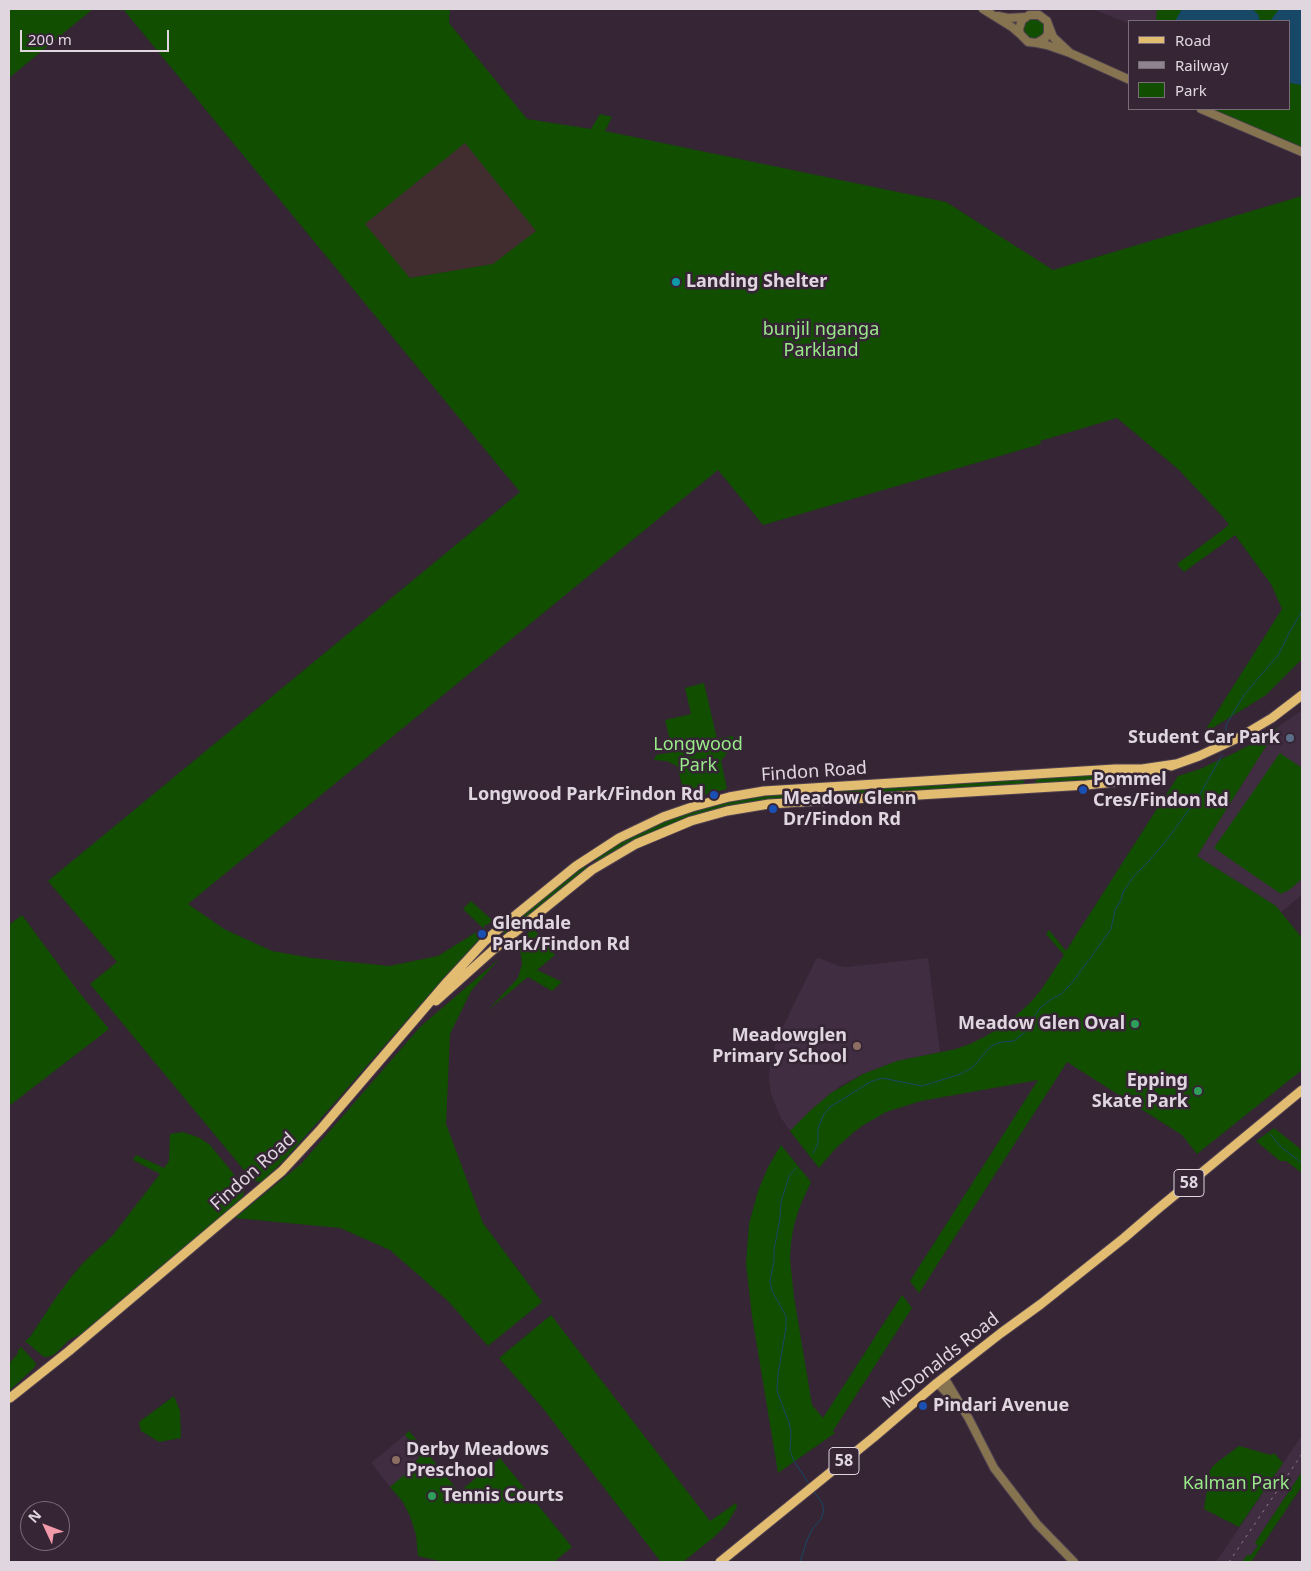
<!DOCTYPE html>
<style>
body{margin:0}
#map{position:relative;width:1311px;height:1571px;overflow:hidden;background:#352535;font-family:"Noto Sans",sans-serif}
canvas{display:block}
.frame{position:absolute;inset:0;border:10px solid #e0d6e0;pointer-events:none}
.legend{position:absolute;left:1128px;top:20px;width:162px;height:90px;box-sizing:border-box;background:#352535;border:1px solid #796c79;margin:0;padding:6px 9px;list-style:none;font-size:15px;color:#e0d6e0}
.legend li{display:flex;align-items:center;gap:10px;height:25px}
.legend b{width:25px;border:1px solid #796c79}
.north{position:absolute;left:20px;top:1501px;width:50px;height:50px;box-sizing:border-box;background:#352535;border:1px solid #796c79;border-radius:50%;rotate:313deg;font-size:14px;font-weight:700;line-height:20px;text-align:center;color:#e0d6e0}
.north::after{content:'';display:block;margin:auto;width:18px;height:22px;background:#f39aaa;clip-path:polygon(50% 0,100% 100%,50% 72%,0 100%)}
.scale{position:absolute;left:20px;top:30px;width:149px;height:22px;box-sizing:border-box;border:2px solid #e0d6e0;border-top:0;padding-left:6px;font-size:15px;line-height:18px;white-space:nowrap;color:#e0d6e0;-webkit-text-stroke:4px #352535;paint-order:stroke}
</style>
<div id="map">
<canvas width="1311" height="1571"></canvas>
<div class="frame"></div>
<ul class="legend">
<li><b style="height:6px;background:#e2bc70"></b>Road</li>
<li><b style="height:6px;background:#908390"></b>Railway</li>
<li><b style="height:14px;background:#114e00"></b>Park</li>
</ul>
<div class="north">N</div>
<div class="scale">200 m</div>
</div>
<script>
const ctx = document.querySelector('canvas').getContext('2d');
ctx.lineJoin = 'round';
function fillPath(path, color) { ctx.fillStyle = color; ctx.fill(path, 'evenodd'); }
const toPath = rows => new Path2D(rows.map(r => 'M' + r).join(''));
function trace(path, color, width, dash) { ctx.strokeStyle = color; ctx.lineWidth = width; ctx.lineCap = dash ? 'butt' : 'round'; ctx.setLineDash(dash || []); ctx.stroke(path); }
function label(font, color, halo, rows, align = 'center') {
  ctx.font = font + ' "Noto Sans",sans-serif'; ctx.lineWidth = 5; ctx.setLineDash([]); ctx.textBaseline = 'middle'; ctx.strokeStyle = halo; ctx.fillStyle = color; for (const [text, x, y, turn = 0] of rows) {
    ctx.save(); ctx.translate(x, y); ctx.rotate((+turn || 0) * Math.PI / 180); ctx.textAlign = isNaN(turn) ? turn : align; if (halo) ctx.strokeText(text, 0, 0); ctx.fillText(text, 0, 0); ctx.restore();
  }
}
const built = toPath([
 [1092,9,1157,9,1156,21,1130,21,1130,24],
 [1302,710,1302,895,1281,912,1276,906,1197,856,1278,727],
 [819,958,839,966,846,967,928,958,940,1052,897,1061,863,1074,840,1086,811,1110,790,1131,781,1118,771,1094,769,1079,770,1063,776,1041,816,959],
 [405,1435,420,1453,419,1458,407,1468,409,1471,390,1487,372,1464,372,1462],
 [1302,1435,1302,1472,1264,1529,1255,1543,1258,1546,1250,1556,1248,1555,1242,1562,1216,1562]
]);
const industrial = toPath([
 [465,143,536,231,493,264,409,278,365,224]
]);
const green = toPath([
 [9,9,93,9,9,78],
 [123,9,450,9,449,23,527,119,591,129,600,114,612,117,605,131,946,202,1053,270,1302,196,1302,659,1266,695,1203,734,1282,609,1271,584,1235,535,1184,572,1177,564,1229,525,1223,517,1178,469,1117,418,1040,441,1041,444,763,525,718,470,188,904,224,929,272,951,312,958,389,966,438,956,483,928,463,909,471,901,493,921,483,927,487,931,477,942,469,952,412,1014,288,1156,264,1180,260,1182,253,1181,90,984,117,962,48,881,520,492],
 [465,143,536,231,493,264,410,278,365,224],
 [1157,9,1302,9,1302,149,1209,109,1290,109,1290,21,1156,21],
 '1024 28a10 10 0 1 1 20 0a10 10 0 1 1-20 0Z',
 [704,683,717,739,733,736,736,741,721,761,727,789,686,800,677,766,667,761,654,760,656,755,673,752,665,720,691,714,685,688],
 [1278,727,1197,856,1276,906,1302,938,1302,1070,1197,1154,1182,1135,1067,1062,919,1293,910,1281,1038,1080,921,1101,886,1112,862,1126,854,1132,836,1148,819,1168,790,1131,811,1110,831,1093,863,1074,897,1061,956,1049,970,1044,984,1037,1009,1022,1031,1002,1041,990,1064,955,1046,934,1049,930,1066,951,1178,776,1200,769,1230,755,1252,744],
 [1280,753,1302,768,1302,879,1289,890,1281,894,1214,848],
 [1124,772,1126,775,1125,778,1037,784,1035,781,1038,778],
 [1017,778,1024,781,1024,784,840,797,835,793,837,791],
 [822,791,825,793,823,796,728,809,607,857,596,861,592,859,592,857,669,816,755,794],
 [585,864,586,867,583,874,506,935,503,932,503,929],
 [22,915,78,991,109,1029,9,1106,9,925],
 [533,928,555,955,537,970,562,982,552,991,528,977,488,1010,518,978,522,964,521,954,517,945,518,941],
 [499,959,471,991,450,1034,446,1124,483,1223,542,1302,488,1346,448,1301,390,1250,340,1228,235,1218,301,1164,420,1027],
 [1274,1128,1302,1150,1302,1173,1286,1161,1280,1161,1256,1141],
 [183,1132,200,1138,210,1145,241,1183,244,1191,242,1200,85,1332,69,1340,55,1354,48,1357,44,1357,25,1341,30,1337,55,1299,72,1276,84,1262,113,1235,160,1174,133,1160,136,1155,164,1168,169,1161,170,1134],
 [781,1145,811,1182,800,1206,794,1225,791,1243,790,1259,794,1297,812,1405,823,1418,902,1295,912,1308,833,1431,835,1433,778,1473,752,1316,746,1264,749,1224,758,1191,768,1167],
 [551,1315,710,1521,736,1503,737,1507,727,1524,714,1537,683,1562,661,1562,542,1407,499,1358],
 [21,1347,35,1362,36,1365,34,1368,9,1391,9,1364,18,1353,18,1350],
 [174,1396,180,1411,181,1438,159,1442,141,1431,139,1422],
 [409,1431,459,1492,500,1458,572,1547,554,1562,444,1562,418,1556,416,1535,410,1516,403,1502,390,1487,409,1471,407,1468,419,1458,420,1453,405,1435],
 [1239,1446,1271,1455,1274,1453,1283,1463,1239,1527,1204,1509,1210,1470,1215,1464],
 [1302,1472,1302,1486,1251,1562,1242,1562,1248,1554,1250,1556,1258,1546,1255,1543,1264,1529]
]);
const water = toPath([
 [1182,9,1252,9,1258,14,1260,21,1175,21],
 [1279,9,1302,9,1302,85,1290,83,1290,21,1270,21]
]);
const stream = toPath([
 [1226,736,1226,725,1244,695,1279,654,1289,633,1302,611],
 [1270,1134,1282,1148,1302,1163],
 [813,1153,818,1144,818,1128,824,1114,830,1107,870,1082,882,1078,922,1086,958,1075,972,1068,991,1046,1002,1042,1014,1041,1024,1033,1040,1008,1050,1000,1061,994,1071,984,1094,953,1111,929,1115,910,1121,900,1123,892,1134,876,1148,862,1166,841,1199,796,1222,755],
 [796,1168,789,1176,781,1202,780,1218,774,1250,774,1261,770,1281,772,1291,786,1316,786,1328,778,1374,777,1391,789,1423,791,1431,790,1451,794,1461,809,1484],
 [800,1562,807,1540,813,1528,821,1519,824,1510,822,1503,814,1492]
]);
const minor = toPath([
 [983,9,1012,27,1020,34],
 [998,16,1008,18,1025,17],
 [1048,24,1048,34,1045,38,1037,43,1028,42,1020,34,1019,29,1022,20,1029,15,1039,15,1047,21,1048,24,1053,37,1070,53],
 [1037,43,1047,45,1070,53,1130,80],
 [1201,109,1302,152],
 [944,1377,969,1419,994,1468,1037,1524,1074,1562],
 [937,1383,956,1402]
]);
const major = toPath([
 [1171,766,1199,756,1240,737,1272,718,1302,695],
 [436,1001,493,950,592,870,636,844,691,821,727,811,769,804,1086,785,1125,781,1156,772],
 [10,1398,69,1351,282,1171,321,1129,447,982,484,942,501,927,576,866,619,838,663,817,692,807,729,797,764,791,1115,769,1142,769,1176,764],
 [720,1562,874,1437,937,1383,1001,1333,1041,1304,1124,1238,1159,1208,1302,1090]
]);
const rail = toPath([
 [1229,1562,1302,1454]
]);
const markers = [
 [676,282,5,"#0f9aa8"],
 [1290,738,5,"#5c6f8a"],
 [1083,790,5,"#1a4fb4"],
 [714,795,5,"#1a4fb4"],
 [773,809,5,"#1a4fb4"],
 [482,934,5,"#1a4fb4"],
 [1135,1024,5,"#2e9e5b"],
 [857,1046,5,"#8d6e63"],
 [1198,1091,5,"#2e9e5b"],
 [923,1406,5,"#1a4fb4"],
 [396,1460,5,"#8d6e63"],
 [432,1496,5,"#2e9e5b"]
];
const shields = [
 [1189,1183,30],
 [844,1461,30]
];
const shieldNames = [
 ["58",1189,1183],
 ["58",844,1461]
];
const poiNames = [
 ["Landing Shelter",686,282],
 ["Student Car Park",1280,738,"right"],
 ["Pommel",1093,780],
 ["Cres/Findon Rd",1093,801],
 ["Longwood Park/Findon Rd",704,795,"right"],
 ["Meadow Glenn",783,799],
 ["Dr/Findon Rd",783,820],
 ["Glendale",492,924],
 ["Park/Findon Rd",492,945],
 ["Meadow Glen Oval",1125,1024,"right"],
 ["Meadowglen",847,1036,"right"],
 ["Primary School",847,1057,"right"],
 ["Epping",1188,1081,"right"],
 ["Skate Park",1188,1102,"right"],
 ["Pindari Avenue",933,1406],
 ["Derby Meadows",406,1450],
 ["Preschool",406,1471],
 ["Tennis Courts",442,1496]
];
const parkNames = [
 ["bunjil nganga",821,330],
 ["Parkland",821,351],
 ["Longwood",698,745],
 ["Park",698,766],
 ["Kalman Park",1236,1484]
];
const streetNames = [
 ["Findon Road",814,772,-4],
 ["Findon Road",253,1172,-42],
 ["McDonalds Road",941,1361,-38]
];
fillPath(built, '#412d41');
fillPath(industrial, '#412d2f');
fillPath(green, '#114e00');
fillPath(water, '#184867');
trace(stream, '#184867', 1);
trace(minor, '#504150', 10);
trace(major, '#504150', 11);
trace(minor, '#867451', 8);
trace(major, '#e2bc70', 9);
trace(rail, '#908390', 1, [2.5, 5]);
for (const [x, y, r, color] of markers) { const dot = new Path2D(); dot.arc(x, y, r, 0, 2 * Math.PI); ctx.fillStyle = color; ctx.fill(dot); trace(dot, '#352535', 2); }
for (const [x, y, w] of shields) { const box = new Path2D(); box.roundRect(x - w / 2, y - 13.5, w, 27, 4); ctx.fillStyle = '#352535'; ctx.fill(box); trace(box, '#e0d6e0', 1); }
label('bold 16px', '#e0d6e0', null, shieldNames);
label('bold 18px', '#e0d6e0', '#352535', poiNames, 'left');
label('18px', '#99ea88', '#352535', parkNames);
label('18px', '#e0d6e0', '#352535', streetNames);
</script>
